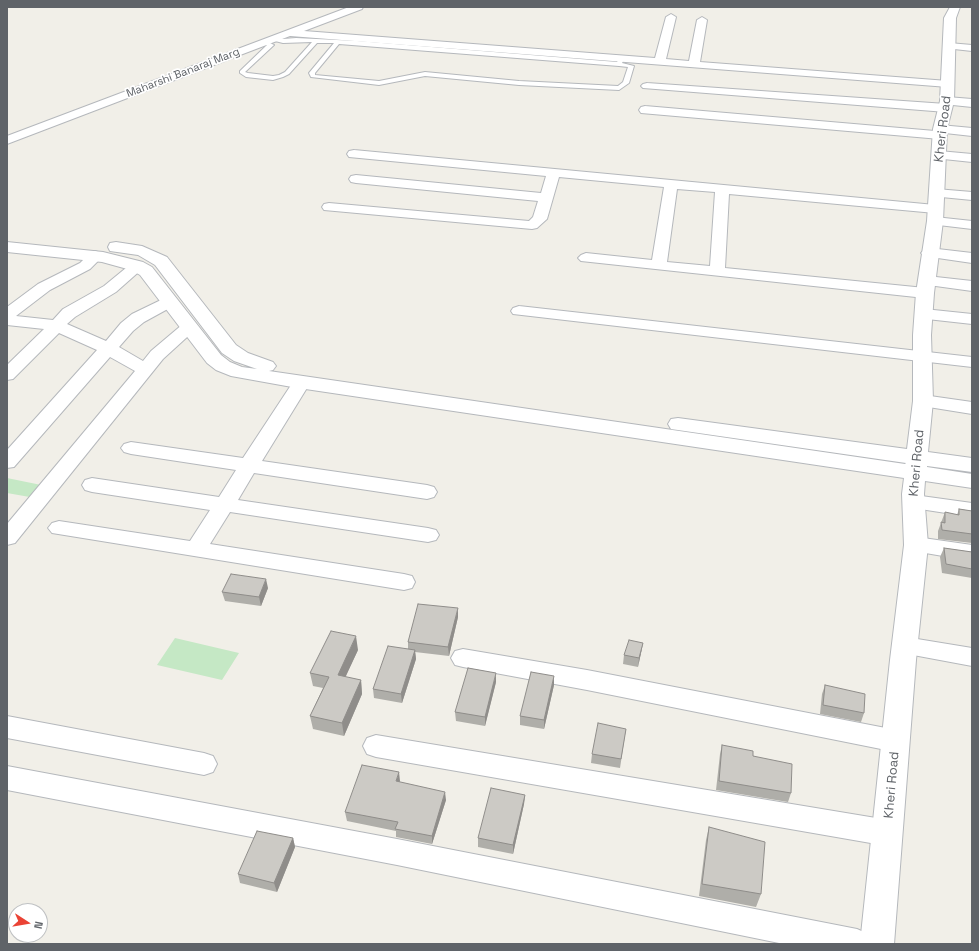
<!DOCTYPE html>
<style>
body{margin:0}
#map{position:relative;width:979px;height:951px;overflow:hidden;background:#f1efe8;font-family:"Space Grotesk",sans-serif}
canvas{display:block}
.frame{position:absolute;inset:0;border:8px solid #5f6368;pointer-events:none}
.north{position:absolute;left:8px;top:903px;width:40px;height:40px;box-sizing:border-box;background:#fff;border:1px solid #bfc1c3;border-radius:50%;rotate:102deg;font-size:11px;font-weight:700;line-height:16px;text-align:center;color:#5f6368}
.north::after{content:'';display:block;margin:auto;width:14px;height:18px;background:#ea4335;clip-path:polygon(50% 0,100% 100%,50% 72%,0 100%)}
</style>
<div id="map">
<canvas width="979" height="951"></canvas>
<div class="frame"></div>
<div class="north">N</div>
</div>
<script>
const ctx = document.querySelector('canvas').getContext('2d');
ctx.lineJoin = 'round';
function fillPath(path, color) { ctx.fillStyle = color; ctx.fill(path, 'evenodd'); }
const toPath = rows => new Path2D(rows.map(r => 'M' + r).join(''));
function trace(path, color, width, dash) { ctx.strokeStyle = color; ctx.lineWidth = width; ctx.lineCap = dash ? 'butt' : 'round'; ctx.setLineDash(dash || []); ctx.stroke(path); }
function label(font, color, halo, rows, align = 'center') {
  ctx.font = font + ' "Space Grotesk",sans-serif'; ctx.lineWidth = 3.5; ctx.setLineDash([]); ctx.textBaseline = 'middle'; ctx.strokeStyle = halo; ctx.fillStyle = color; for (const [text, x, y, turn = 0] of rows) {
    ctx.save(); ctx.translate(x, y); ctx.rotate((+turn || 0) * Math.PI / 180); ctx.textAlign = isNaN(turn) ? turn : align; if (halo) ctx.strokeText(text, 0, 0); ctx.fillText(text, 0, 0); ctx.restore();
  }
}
const green = toPath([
 [7,478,51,487,41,499,7,493],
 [175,638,239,653,222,680,157,665]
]);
const service = toPath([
 [273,37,283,39,296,38,357,41,617,62,621,57,624,59,622,63,634,66,629,83,619,90,519,85,425,76,379,85,311,77,309,73,334,43,317,43,289,74,283,77,273,80,246,77,240,73,240,71,267,45,262,43,262,41,266,41,274,45,245,72,248,73,273,76,279,75,285,72,312,42,283,43,271,40,271,38,273,37],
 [339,44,619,66,628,67,623,82,618,86,519,81,425,72,379,81,315,75,315,73,339,44]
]);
const minor = toPath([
 [349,7,363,7,362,9,304,31,655,58,666,17,671,14,676,17,666,59,689,61,697,20,702,17,707,20,700,62,948,81,952,82,954,84,952,86,948,87,290,36,7,144,7,136,349,7],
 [949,43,972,45,972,51,945,48,944,46,945,44,949,43],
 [647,83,946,104,950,105,952,108,950,111,946,112,643,88,641,86,643,84,647,83],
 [947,97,972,99,972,107,943,104,941,101,943,98,947,97],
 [645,106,935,131,934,129,936,126,940,125,972,128,972,136,945,133,946,135,944,138,940,139,641,113,639,110,641,107,645,106],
 [354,150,935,205,940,206,942,209,940,212,935,213,729,194,725,268,925,288,931,290,933,293,931,296,925,298,581,261,578,258,581,255,586,253,652,260,664,187,559,177,547,219,537,228,532,229,324,210,322,207,324,204,329,203,529,221,533,217,538,201,356,183,351,182,349,179,351,176,356,175,541,193,546,176,349,157,347,154,349,151,354,150],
 [677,189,715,192,710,266,667,262,677,189],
 [939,151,972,154,972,162,934,158,932,155,934,152,939,151],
 [936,189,972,192,972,200,931,196,929,193,931,190,936,189],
 [935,217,972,221,972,229,930,224,928,221,930,218,935,217],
 [929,248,972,253,972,263,924,256,921,253,924,250,929,248],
 [95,251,100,253,103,256,90,269,50,290,16,316,53,320,63,309,104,286,132,263,137,261,142,263,145,266,142,269,116,292,75,317,67,324,106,341,121,323,132,314,163,299,169,297,175,299,177,302,175,305,144,322,133,331,119,347,143,361,151,351,183,324,189,323,195,324,197,328,163,359,15,543,7,545,7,524,135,371,110,357,14,467,7,468,7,450,97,350,59,333,13,379,7,380,7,365,44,329,7,325,7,307,38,284,80,263,90,253,95,251],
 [927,276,972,281,972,291,921,284,919,281,921,278,927,276],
 [519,306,972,357,972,367,513,314,511,311,513,308,519,306],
 [924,309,972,314,972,324,918,318,916,314,918,310,924,309],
 [301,378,307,379,310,383,262,461,427,485,434,487,437,492,434,497,427,499,254,473,238,500,428,528,436,530,439,535,436,540,428,542,230,512,210,544,404,574,412,576,415,582,412,588,404,590,52,533,48,528,52,523,59,521,190,541,210,510,92,492,85,490,82,485,85,480,92,478,219,497,236,470,131,454,124,452,121,448,124,444,131,442,243,458,295,379,301,378],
 [923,395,972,402,972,414,916,405,914,401,916,397,923,395],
 [914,495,972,503,972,517,907,507,904,502,907,497,914,495],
 [916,537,972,545,972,561,908,550,905,545,908,540,916,537],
 [905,637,972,648,972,666,897,652,893,646,897,640,905,637],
 [463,649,587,670,896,730,905,733,909,741,905,749,896,752,587,690,463,667,455,665,451,658,455,651,463,649],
 [7,716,204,753,213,756,217,764,213,772,204,775,7,738,7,716],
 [376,735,888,820,898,824,902,833,898,842,888,846,376,757,367,754,363,746,367,738,376,735],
 [7,766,397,839,857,929,868,934,872,944,784,944,397,865,7,790,7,766]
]);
const tertiary = toPath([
 [950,7,960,7,956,18,954,101,947,129,943,221,934,293,931,335,933,401,928,452,972,458,972,472,927,466,927,467,972,474,972,488,925,481,924,494,928,545,916,660,894,944,860,944,890,660,904,545,902,494,904,478,292,387,231,376,216,370,207,363,140,275,131,270,102,262,7,252,7,242,103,252,143,262,152,267,221,355,230,362,242,367,257,369,234,361,222,353,155,265,138,255,110,251,108,247,110,243,116,242,142,246,167,257,236,345,248,353,273,362,276,366,273,370,269,371,905,464,906,463,678,430,671,429,668,424,671,419,678,418,907,449,913,401,913,335,916,293,927,221,933,129,940,101,944,18,950,7]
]);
const wall = toPath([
 [959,509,972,511,972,543,938,539,938,531,945,512,957,515],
 [944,548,972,552,972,578,942,573,940,557],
 [268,588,261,606,225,601,222,592],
 [458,617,449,656,415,652,416,659,402,703,374,698,373,689,408,649,408,642],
 [643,643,641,653,638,667,623,664,624,655],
 [358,650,345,677,361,680,362,694,344,736,313,729,310,716,323,688,313,686,310,673],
 [496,682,485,726,456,721,455,712],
 [554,685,544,729,520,725,520,716],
 [825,685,864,713,861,722,820,714,822,694],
 [626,729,620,768,591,763,592,754],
 [722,745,753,756,791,793,788,802,716,790,720,754],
 [400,781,399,782,446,800,432,844,396,837,396,831,347,821,345,812],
 [525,795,524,804,513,854,478,847,478,838],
 [709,827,761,894,756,907,699,896,706,840],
 [293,838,295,847,277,892,240,883,238,874]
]);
const shadedWall = toPath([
 [266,579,268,588,261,606,259,597],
 [458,608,458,617,449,656,448,647],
 [356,636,358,650,340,689,338,675],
 [643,643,641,653,638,667,639,658],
 [415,650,416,659,402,703,401,694],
 [496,673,496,682,485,726,485,717],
 [554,676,554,685,544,729,544,720],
 [361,680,362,694,344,736,342,723],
 [399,772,400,781,397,790,396,781],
 [445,792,446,800,432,844,432,836],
 [525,795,524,804,513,854,513,845],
 [293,838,295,847,277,892,274,883]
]);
const building = toPath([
 [959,509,972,511,972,534,942,530,941,522,945,523,945,512,959,515,959,509],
 [944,548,972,552,972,569,946,564,944,548],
 [231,574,266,579,259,597,222,592,231,574],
 [418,604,458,608,448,647,408,642,418,604],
 [331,631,356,636,338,675,361,680,342,723,310,716,329,677,310,673,331,631],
 [629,640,643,643,639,658,624,655,629,640],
 [388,646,415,650,401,694,373,689,388,646],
 [468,668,496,673,485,717,455,712,468,668],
 [531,672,554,676,544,720,520,716,531,672],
 [825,685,865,694,864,713,823,705,825,685],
 [598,723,626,729,621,759,592,754,598,723],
 [722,745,753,751,753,756,792,764,791,793,719,781,722,745],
 [362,765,399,772,396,781,445,792,432,836,395,829,398,822,345,812,362,765],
 [491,788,525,795,513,845,478,838,491,788],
 [709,827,765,842,761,894,702,884,709,827],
 [257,831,293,838,274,883,238,874,257,831]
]);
const farStreetnames = [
 ["Maharshi Banaraj Marg",183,73,-21]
];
const streetNames = [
 ["Kheri Road",943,129,-83],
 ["Kheri Road",917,463,-85],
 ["Kheri Road",892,785,-85]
];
fillPath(green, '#c5e8c5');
trace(service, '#b5b8bc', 2);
trace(minor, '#b5b8bc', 2);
trace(tertiary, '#b5b8bc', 2);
fillPath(service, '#fff');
fillPath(minor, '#fff');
fillPath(tertiary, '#fff');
fillPath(wall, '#afaea9');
fillPath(shadedWall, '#8f8d8a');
fillPath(building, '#cccac5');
trace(building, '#8f8d8a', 1);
label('11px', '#5f6368', '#fff', farStreetnames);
label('13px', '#5f6368', '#fff', streetNames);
</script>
